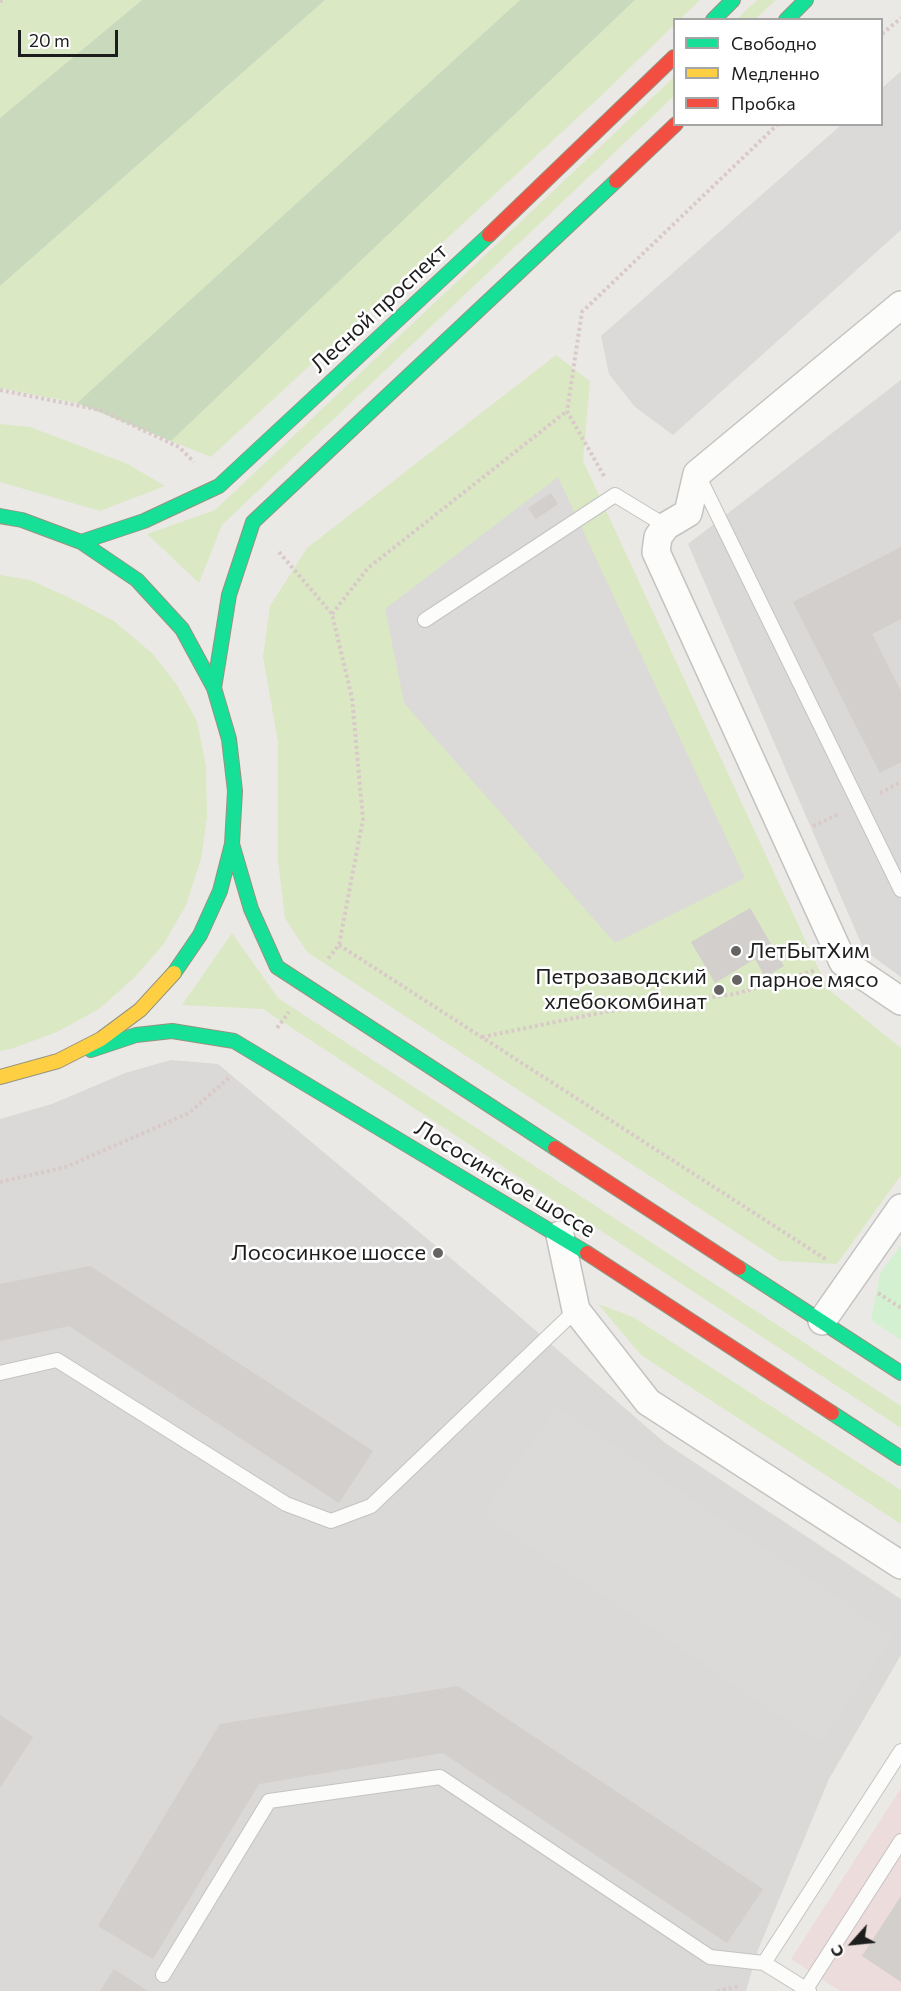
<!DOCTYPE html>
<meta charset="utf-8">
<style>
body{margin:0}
#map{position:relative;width:901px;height:1991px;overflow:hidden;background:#ebe9e6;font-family:Commissioner,sans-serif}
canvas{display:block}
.legend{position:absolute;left:673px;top:18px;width:210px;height:108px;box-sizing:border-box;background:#fff;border:2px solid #a5a5a5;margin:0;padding:8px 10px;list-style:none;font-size:18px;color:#1d1d1d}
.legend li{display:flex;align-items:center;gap:12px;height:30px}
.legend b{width:30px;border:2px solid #a5a5a5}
.north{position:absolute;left:823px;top:1913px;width:60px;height:60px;-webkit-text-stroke:4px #fff;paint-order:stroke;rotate:243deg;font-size:16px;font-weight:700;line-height:24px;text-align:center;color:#1d1d1d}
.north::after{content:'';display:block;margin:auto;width:21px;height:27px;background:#1d1d1d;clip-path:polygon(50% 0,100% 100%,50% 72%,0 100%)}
.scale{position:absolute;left:18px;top:30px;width:100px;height:27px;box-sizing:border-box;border:3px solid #1d1d1d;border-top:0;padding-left:8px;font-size:18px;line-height:21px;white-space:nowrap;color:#1d1d1d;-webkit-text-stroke:4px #fff;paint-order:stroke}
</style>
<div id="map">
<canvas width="901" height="1991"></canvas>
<ul class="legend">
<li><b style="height:8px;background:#16e098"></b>Свободно</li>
<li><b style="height:8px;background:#ffcf43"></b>Медленно</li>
<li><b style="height:8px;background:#f24e42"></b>Пробка</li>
</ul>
<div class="north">С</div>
<div class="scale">20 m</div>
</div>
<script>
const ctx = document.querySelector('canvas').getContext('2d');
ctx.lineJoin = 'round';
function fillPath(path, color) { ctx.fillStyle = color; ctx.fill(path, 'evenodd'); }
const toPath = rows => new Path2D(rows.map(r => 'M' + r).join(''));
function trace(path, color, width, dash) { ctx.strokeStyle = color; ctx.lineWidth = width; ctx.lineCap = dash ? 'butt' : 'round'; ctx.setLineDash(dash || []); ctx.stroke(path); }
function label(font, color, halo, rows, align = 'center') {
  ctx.font = font + ' Commissioner,sans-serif'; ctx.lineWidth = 5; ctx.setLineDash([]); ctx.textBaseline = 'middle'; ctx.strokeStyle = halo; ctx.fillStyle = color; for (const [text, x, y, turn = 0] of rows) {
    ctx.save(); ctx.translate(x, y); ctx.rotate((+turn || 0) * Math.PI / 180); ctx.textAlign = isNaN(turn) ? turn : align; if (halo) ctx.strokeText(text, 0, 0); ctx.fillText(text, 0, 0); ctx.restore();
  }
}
const residential = toPath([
 [901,380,901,977,864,950,688,544],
 [171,1060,218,1064,497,1297,665,1443,901,1599,901,1655,829,1779,758,1950,746,1991,0,1991,0,1119,52,1104,125,1073]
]);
const commercial = toPath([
 [901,1788,901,1991,840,1991,791,1959]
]);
const grass = toPath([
 [0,0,142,0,0,118],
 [325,0,520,0,77,403,0,388,0,286],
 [635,0,700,0,680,19,674,20,674,25,602,95,211,457,171,441],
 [757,0,776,0,755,19,736,20],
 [674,77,674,96,222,525,199,583,147,534,215,510],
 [556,355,590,381,583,461,828,989,901,1048,901,1175,837,1264,780,1261,307,952,285,918,278,861,278,742,263,657,270,606,307,548],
 [0,424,30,427,128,464,165,486,100,511,0,482],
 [0,575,30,580,70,598,114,621,153,654,177,685,197,721,206,766,207,817,201,859,186,905,163,945,135,977,99,1009,57,1032,11,1049,0,1051],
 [232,933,278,998,901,1406,901,1428,263,1009,182,1005],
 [598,1304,633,1317,901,1490,901,1524,641,1355]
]);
const forest = toPath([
 [142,0,325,0,0,286,0,118],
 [520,0,635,0,171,441,77,403]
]);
const park = toPath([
 [901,1245,901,1340,871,1320,880,1274]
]);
const parking = toPath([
 [901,71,901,230,673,435,635,407,609,374,601,336,841,125,882,124,882,88],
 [558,477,745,878,615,943,404,703,385,609],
 [556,1406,894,1636,821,1744,482,1514]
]);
const building = toPath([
 [551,493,558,504,536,519,528,508],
 [901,547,901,619,872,634,901,691,901,762,880,773,793,602],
 [750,908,784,966,765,977,755,959,715,983,691,942],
 [90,1266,373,1451,339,1503,69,1326,0,1341,0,1284],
 [458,1686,763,1889,727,1943,443,1753,259,1784,153,1959,98,1926,220,1724],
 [0,1715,33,1737,0,1788],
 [901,1896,901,1982,862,1956],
 [114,1969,148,1991,100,1991]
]);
const path = toPath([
 [0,2,2,0],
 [882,34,901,18],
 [0,390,100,410,179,447,194,462],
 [604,476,567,411,582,312,778,124],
 [279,552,332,614,352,698,363,819,339,945,327,960],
 [332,614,368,568,567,411],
 [880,793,901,782],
 [813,826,839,814],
 [339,945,827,1260],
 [277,1028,289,1012],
 [482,1037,604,1012,735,994,816,970],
 [0,1182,66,1167,189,1113,231,1076],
 [878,1293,901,1308],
 [717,1991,740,1986]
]);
const lane = toPath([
 [699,477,901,890],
 [425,620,615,495,666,526],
 [0,1373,57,1360,286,1504,331,1521,371,1506,576,1310],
 [764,1963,901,1751],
 [163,1975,269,1801,440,1777,710,1957,764,1963,809,1991],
 [806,1989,901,1841]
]);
const street = toPath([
 [901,305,697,474,688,513,666,526,658,537,656,552,843,962,901,1001],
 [560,1235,576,1310,648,1402,901,1565],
 [822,1321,901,1208]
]);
const fast = toPath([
 [713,20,733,0],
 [786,20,806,0],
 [0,516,22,520,81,542,137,580,182,629,214,688,229,739,235,791,232,844,220,891,200,935,174,973],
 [81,542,144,521,219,486,489,235],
 [214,688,229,595,253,522,616,181],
 [232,844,251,909,277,967,555,1148],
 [91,1050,136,1035,172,1031,234,1041,587,1253],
 [739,1268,901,1373],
 [832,1413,901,1458]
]);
const slow = toPath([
 [0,1077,58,1061,101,1039,140,1010,174,973]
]);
const jam = toPath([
 [616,181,676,124],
 [489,235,674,57],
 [555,1148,739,1268],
 [587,1253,832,1413]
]);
const markers = [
 [736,951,6,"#656463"],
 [737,980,6,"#656463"],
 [719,990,6,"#656463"],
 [438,1253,6,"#656463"]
];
const streetNames = [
 ["Лесной проспект",379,308,-43],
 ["Лососинское шоссе",505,1179,31]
];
const poiNames = [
 ["ЛетБытХим",748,951],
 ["Петрозаводский",707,977,"right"],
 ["хлебокомбинат",707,1002,"right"],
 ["парное мясо",749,980],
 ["Лососинкое шоссе",426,1253,"right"]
];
fillPath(residential, '#dad9d7');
fillPath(commercial, '#eddcdc');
fillPath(grass, '#dae8c4');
fillPath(forest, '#c8dabb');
fillPath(park, '#d3f1d1');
fillPath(parking, '#dbdad9');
fillPath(building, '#d2cfcc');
trace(lane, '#c4c3c2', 16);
trace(street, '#c4c3c2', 30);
trace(fast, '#95947e', 16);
trace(slow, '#95947e', 16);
trace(jam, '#95947e', 16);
trace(path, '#d9cac9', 4, [3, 3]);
trace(lane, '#fcfcfb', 14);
trace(street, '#fcfcfb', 27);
trace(fast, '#16e098', 14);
trace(slow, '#ffcf43', 14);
trace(jam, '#f24e42', 14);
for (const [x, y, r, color] of markers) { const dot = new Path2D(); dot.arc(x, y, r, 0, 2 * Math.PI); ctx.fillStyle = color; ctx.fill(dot); trace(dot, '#fff', 2); }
label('22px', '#1d1d1d', '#fff', streetNames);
label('22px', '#1d1d1d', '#fff', poiNames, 'left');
</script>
